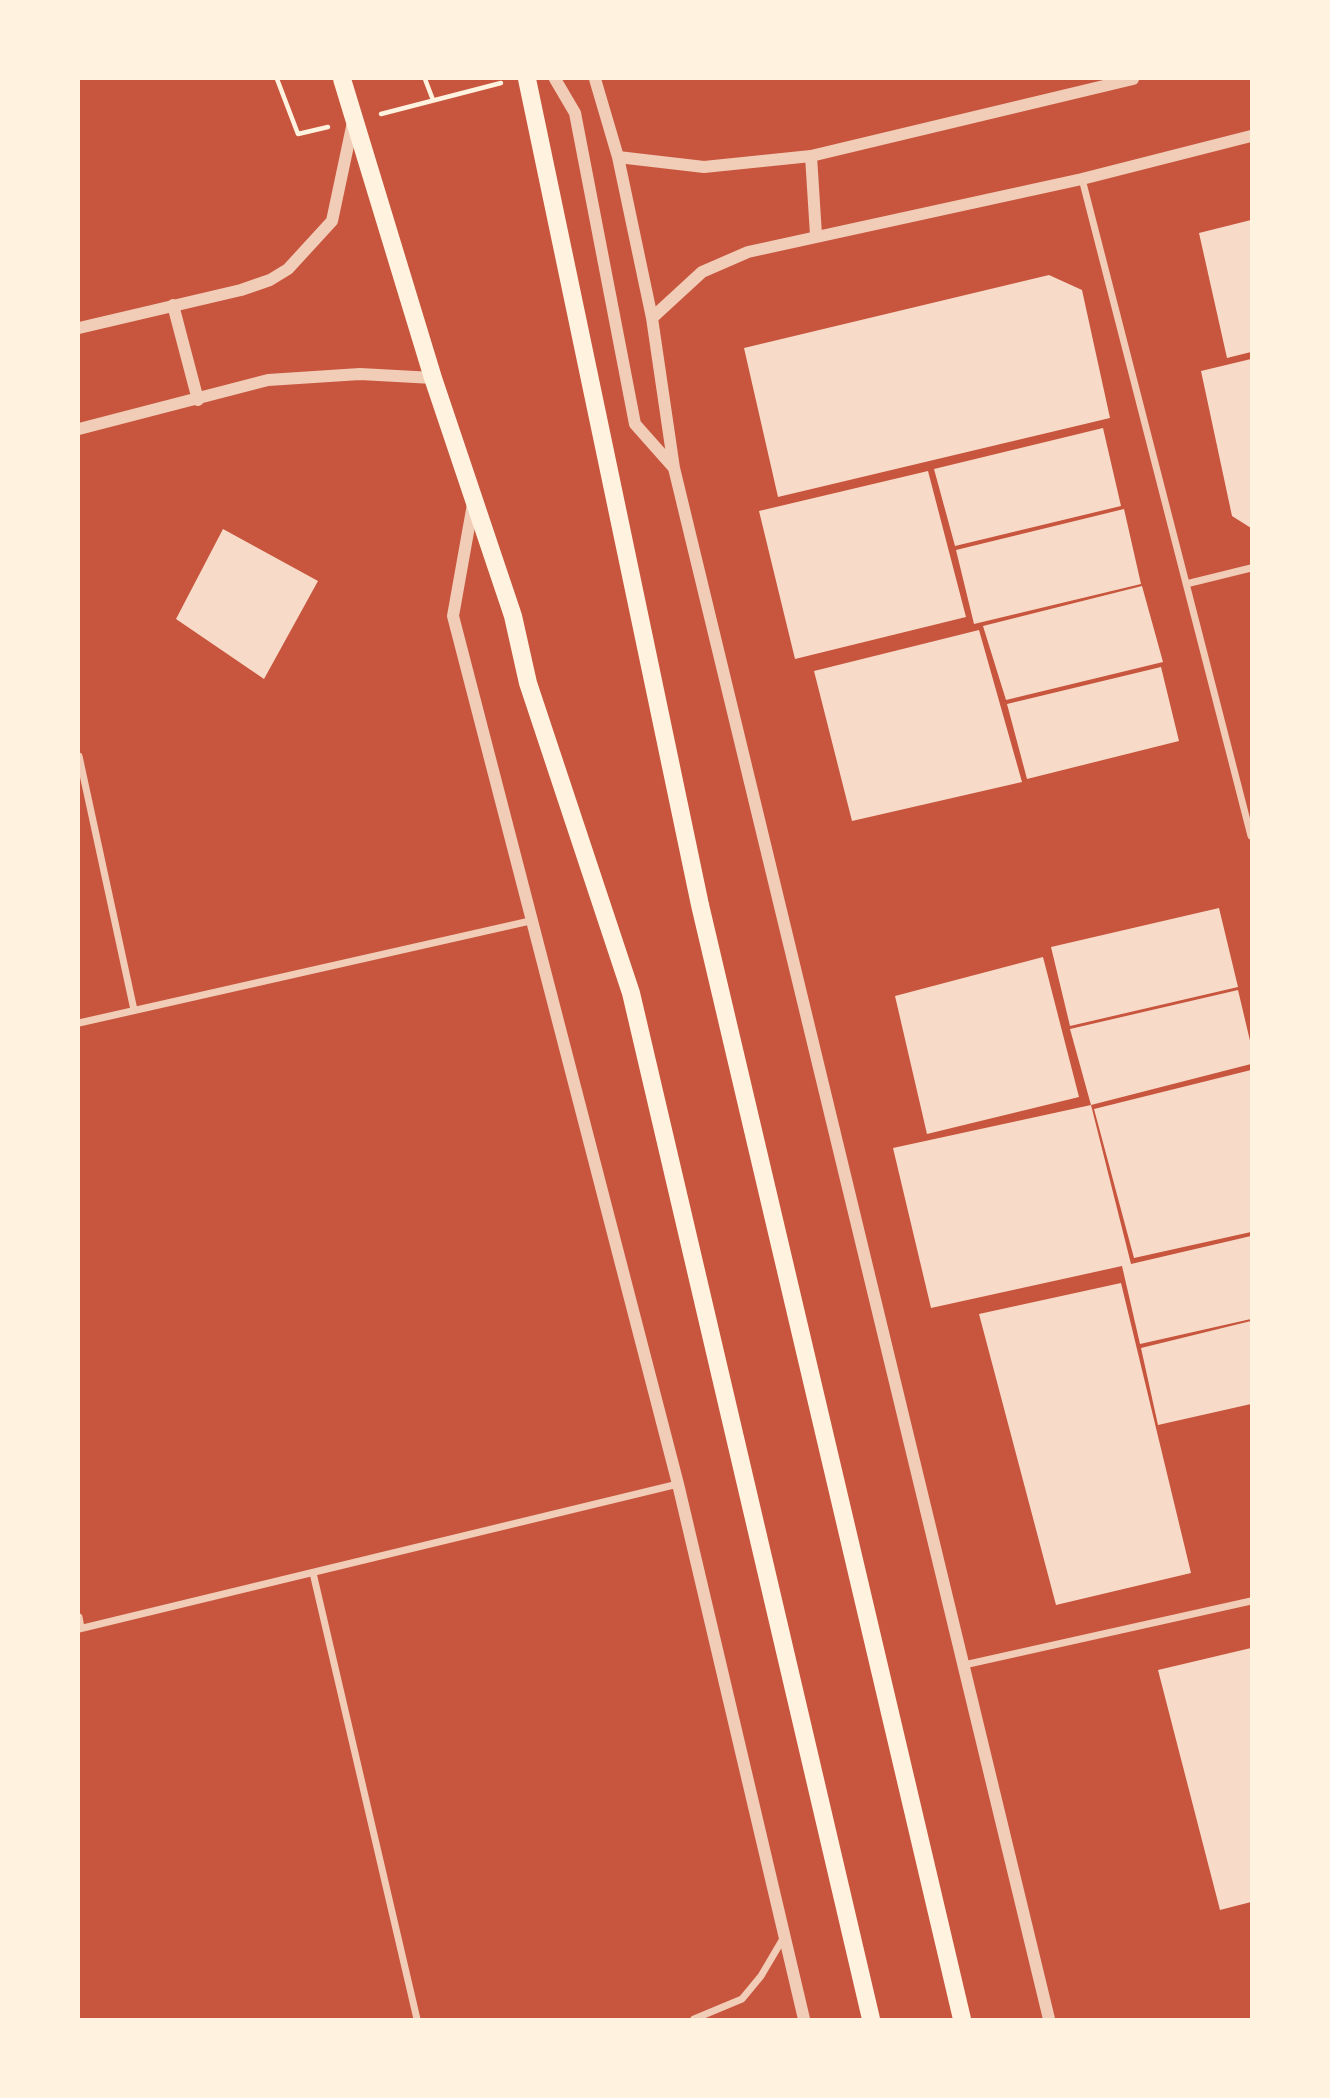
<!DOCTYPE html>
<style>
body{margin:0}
#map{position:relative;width:1330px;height:2098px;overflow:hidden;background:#c8553d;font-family:Quicksand,sans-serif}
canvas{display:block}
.frame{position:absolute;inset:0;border:80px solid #fff3e0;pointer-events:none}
</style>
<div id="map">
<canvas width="1330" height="2098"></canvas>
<div class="frame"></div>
</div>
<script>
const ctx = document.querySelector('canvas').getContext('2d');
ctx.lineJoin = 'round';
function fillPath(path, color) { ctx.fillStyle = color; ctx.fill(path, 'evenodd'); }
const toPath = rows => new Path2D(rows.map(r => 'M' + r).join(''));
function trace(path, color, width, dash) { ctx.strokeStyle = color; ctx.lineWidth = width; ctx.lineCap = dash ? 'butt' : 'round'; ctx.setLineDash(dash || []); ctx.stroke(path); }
const building = toPath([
 [1251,220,1251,352,1227,358,1199,233],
 [1049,275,1082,290,1110,418,778,497,744,348],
 [1251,359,1251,528,1232,516,1201,371],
 [1103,428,1121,506,955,546,934,469],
 [928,471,966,617,795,659,759,511],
 [1124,509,1141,584,974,624,956,550],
 [223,529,318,581,264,679,176,619],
 [1142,586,1163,662,1006,700,983,626],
 [979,630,1022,782,852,821,814,671],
 [1161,667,1179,741,1027,779,1007,704],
 [1219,908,1238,987,1070,1026,1051,947],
 [1043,957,1079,1097,927,1134,895,996],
 [1238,990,1251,1045,1251,1064,1091,1105,1070,1029],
 [1251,1070,1251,1232,1134,1258,1094,1109],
 [1091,1105,1131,1264,1251,1236,1251,1319,1140,1344,1122,1266,931,1308,893,1148],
 [1121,1283,1191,1573,1056,1605,979,1314],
 [1251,1321,1251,1404,1158,1425,1141,1348],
 [1251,1648,1251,1902,1220,1910,1158,1670]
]);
const path = toPath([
 [277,79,298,134,328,127],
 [425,79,433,100],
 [381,114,501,83]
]);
const minor = toPath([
 [1082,179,1251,836],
 [1186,584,1251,568],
 [79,756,134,1010],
 [79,1023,530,921],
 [313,1573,417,2019],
 [79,1617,81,1628],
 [79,1629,678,1484],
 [964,1665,1251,1601],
 [694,2019,742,1999,761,1976,784,1937]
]);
const tertiary = toPath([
 [555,79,575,113,635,424,674,468,1049,2019],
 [595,79,618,157,652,318,674,468],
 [811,156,816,235],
 [618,157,704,167,811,156,1133,79],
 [173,305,198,400],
 [652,318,702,272,748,252,1082,179,1251,136],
 [79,328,241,290,270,280,288,269,332,221,353,122],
 [79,429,268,380,360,374,433,378],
 [473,504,453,616,678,1484,804,2019]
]);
const primary = toPath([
 [342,79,433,378,513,616,528,683,631,993,871,2019],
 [527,79,700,905,962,2019]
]);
fillPath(building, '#f7dbc8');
trace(path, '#fff3e0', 4.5);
trace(minor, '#f1ccb7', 7);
trace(tertiary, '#f1ccb7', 12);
trace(primary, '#fff3e0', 18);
</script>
